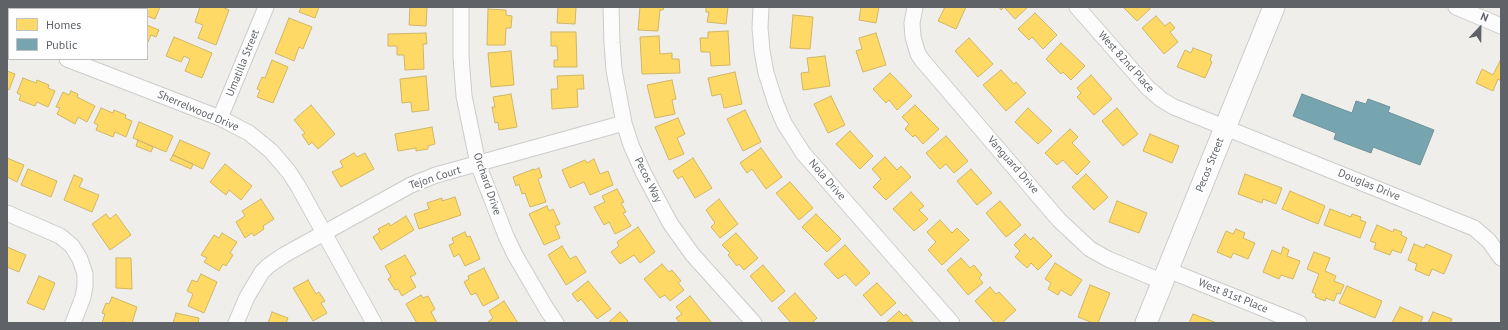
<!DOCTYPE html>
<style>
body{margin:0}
#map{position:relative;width:1508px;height:330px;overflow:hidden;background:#efeeea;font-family:"PT Sans",sans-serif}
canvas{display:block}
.frame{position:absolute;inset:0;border:8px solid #5f6368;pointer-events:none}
.legend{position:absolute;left:8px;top:8px;width:140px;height:52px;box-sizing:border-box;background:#fff;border:1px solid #bfc1c3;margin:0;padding:5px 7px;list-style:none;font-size:12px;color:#5f6368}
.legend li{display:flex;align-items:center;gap:8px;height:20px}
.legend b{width:20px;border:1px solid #bfc1c3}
.north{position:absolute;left:1460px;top:8px;width:40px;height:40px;-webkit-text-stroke:3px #fff;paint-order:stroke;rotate:22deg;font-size:11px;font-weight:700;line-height:16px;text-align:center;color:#5f6368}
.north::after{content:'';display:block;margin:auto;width:14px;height:18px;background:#5f6368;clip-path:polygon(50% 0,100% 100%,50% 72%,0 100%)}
</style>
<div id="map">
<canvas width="1508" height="330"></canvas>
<div class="frame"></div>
<ul class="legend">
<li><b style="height:11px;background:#ffd966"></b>Homes</li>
<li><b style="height:11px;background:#76a5af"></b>Public</li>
</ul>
<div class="north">N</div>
</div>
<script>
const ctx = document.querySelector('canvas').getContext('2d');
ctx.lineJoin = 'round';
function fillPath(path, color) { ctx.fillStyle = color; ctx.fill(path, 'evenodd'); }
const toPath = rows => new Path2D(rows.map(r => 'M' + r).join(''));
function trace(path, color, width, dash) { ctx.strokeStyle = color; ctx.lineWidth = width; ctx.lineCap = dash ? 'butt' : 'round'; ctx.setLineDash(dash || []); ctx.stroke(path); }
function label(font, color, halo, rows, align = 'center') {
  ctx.font = font + ' "PT Sans",sans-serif'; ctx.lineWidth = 4; ctx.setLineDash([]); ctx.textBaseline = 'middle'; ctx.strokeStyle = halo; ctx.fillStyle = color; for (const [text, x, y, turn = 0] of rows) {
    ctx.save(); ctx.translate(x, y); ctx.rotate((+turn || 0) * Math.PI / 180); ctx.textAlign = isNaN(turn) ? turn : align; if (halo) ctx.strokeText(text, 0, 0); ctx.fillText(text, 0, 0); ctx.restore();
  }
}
const homes = toPath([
 [33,7,57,7,57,9,38,9,33,7],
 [136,7,160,7,155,19,147,16,147,9,135,9,136,7],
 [200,7,222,7,229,10,216,45,198,38,203,25,195,22,200,7],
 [301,7,319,7,315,18,299,12,301,7],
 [410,7,427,7,426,26,409,25,410,7],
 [558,7,576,7,575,24,557,23,558,7],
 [640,7,664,7,663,10,660,10,658,31,638,30,640,7],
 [706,7,728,7,726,24,707,22,709,12,706,12,706,7],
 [861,7,879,7,876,23,859,20,861,7],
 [945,7,966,7,956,29,938,21,945,7],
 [999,7,1028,7,1015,19,1004,7,1001,10,999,7],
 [1123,7,1149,7,1150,9,1137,21,1123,7],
 [488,9,506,10,506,15,512,16,511,28,506,28,505,45,487,45,488,9],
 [1035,13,1057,35,1043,49,1032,37,1029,40,1018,29,1035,13],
 [793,15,813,17,810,49,790,48,793,15],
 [1156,16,1165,26,1170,22,1175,28,1170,32,1178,42,1164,54,1142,28,1156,16],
 [289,18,312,27,303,49,299,47,294,61,275,53,289,18],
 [147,25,159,30,156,37,151,35,147,44,147,25],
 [728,31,730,65,711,66,710,52,701,52,700,38,708,38,708,32,728,31],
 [551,32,576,32,577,67,554,67,554,60,558,60,557,46,551,46,551,32],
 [426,33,427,44,423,44,424,69,405,70,404,55,397,55,397,46,388,46,388,34,426,33],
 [876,33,886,65,863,72,856,51,862,49,859,38,876,33],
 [659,36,660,54,672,53,672,59,679,59,680,73,642,74,640,37,659,36],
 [174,37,212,53,202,78,185,71,190,59,184,56,181,62,166,56,174,37],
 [969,38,993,64,978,77,955,51,969,38],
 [1061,43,1085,66,1071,80,1063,72,1061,74,1046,59,1061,43],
 [1193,48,1212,55,1210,60,1212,62,1205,78,1177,67,1185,50,1191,53,1193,48],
 [511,51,514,85,491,87,488,53,511,51],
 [825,56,830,86,803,90,801,73,809,72,807,58,825,56],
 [272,60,288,67,273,103,257,97,260,90,257,89,262,77,265,78,272,60],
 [1500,61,1501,62,1501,81,1498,79,1493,91,1476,83,1482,69,1493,75,1500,61],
 [1001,70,1014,84,1016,82,1026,93,1006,111,983,85,1001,70],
 [7,71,15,74,9,90,7,89,7,71],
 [735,72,742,104,724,108,721,94,712,96,708,78,735,72],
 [890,73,912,96,897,110,889,100,886,103,873,89,890,73],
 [583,75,584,89,577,89,578,107,552,109,551,89,558,89,557,76,583,75],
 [1091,75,1112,99,1094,115,1077,97,1081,93,1077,88,1091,75],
 [426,76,429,110,412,112,411,102,402,103,400,79,426,76],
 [23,78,36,83,37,80,49,85,48,88,55,91,48,107,37,102,35,106,19,100,21,95,17,93,23,78],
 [672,80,676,99,672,100,675,114,655,118,647,85,672,80],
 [71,91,78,94,77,97,95,106,87,122,78,117,75,124,57,114,60,108,56,107,63,92,69,95,71,91],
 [511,94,517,127,499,130,498,122,495,123,492,107,495,107,493,97,511,94],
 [831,96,845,125,828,133,814,104,831,96],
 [311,105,335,134,318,149,312,142,309,145,302,135,305,133,294,120,311,105],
 [915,105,939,129,923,144,915,135,913,137,905,129,909,124,902,117,915,105],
 [101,108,113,113,114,110,126,115,125,118,132,121,126,137,115,132,113,137,96,130,98,125,94,123,101,108],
 [1028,108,1052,131,1038,144,1015,122,1028,108],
 [1117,108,1138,134,1123,146,1102,121,1117,108],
 [745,110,761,142,743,151,727,119,745,110],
 [678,118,685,134,677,138,684,154,669,160,655,127,678,118],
 [139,122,173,136,166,152,133,138,139,122],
 [432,127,435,144,428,146,428,149,416,151,416,148,398,151,395,134,432,127],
 [1070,129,1078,137,1072,143,1090,162,1077,175,1063,160,1057,165,1045,153,1070,129],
 [850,131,873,156,860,169,836,144,850,131],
 [1150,134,1179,146,1172,163,1143,151,1150,134],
 [946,136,968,161,954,173,946,164,940,169,926,153,946,136],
 [138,140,153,147,151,152,136,146,138,140],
 [180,140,210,153,203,169,173,155,180,140],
 [761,148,782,177,766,189,752,169,747,173,740,163,761,148],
 [354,153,357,157,365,153,374,169,341,187,332,172,343,167,340,161,354,153],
 [173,155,193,164,191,169,170,160,173,155],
 [885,157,897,170,901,166,911,177,886,200,873,187,881,179,872,169,885,157],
 [7,158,24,165,17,182,7,177,7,158],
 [693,158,712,188,695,198,682,176,678,179,673,171,693,158],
 [594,159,600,174,608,171,613,185,590,195,584,182,570,188,562,170,585,160,587,163,594,159],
 [225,164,252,186,241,200,229,190,226,195,210,182,225,164],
 [539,168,542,177,538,179,546,202,530,207,525,193,522,194,519,184,516,186,513,177,534,169,535,170,539,168],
 [28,169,57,181,51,197,21,185,28,169],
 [971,169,992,193,977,205,957,181,971,169],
 [1086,174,1108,197,1094,210,1072,187,1086,174],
 [1245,174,1282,188,1276,204,1263,199,1262,203,1238,194,1245,174],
 [74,175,83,179,79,187,99,195,92,212,64,200,74,175],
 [790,182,813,208,799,220,776,193,790,182],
 [617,189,624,202,621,203,626,212,623,213,631,226,615,234,609,222,604,225,594,207,605,202,602,196,617,189],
 [1290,191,1325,206,1318,224,1282,209,1290,191],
 [911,192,924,206,919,210,928,219,914,231,893,209,911,192],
 [455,197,461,215,419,229,414,214,429,209,427,203,442,198,442,201,455,197],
 [261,199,274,219,263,226,264,229,254,236,252,233,245,238,236,222,245,216,242,211,261,199],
 [719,199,738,224,720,238,711,227,715,223,706,210,719,199],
 [1000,201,1021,225,1006,237,986,213,1000,201],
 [1117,201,1147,213,1139,233,1109,222,1117,201],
 [547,206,549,211,553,209,560,224,555,226,560,238,544,245,529,214,547,206],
 [1330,209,1351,217,1352,214,1361,217,1360,220,1366,222,1360,238,1324,225,1330,209],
 [106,214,110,219,116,214,131,235,110,250,92,224,106,214],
 [816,214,841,239,827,252,802,227,816,214],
 [406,216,414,230,381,250,373,237,380,232,378,229,389,223,390,226,406,216],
 [940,220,952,233,957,228,969,240,942,265,928,250,936,242,927,232,940,220],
 [1377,225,1393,232,1394,229,1402,232,1401,235,1407,238,1401,253,1392,250,1390,255,1374,249,1376,243,1370,241,1377,225],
 [638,227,655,252,640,263,634,255,620,264,611,252,619,246,617,242,638,227],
 [1236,229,1245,233,1243,238,1255,243,1248,259,1233,253,1231,258,1217,252,1226,231,1233,234,1236,229],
 [465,232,467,237,470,236,480,259,465,266,459,254,454,257,449,245,454,243,452,238,465,232],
 [222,233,237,242,230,253,233,255,226,266,223,264,219,271,204,262,207,258,201,255,214,235,219,238,222,233],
 [736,233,758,258,744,270,739,264,737,266,728,255,730,253,722,245,736,233],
 [1025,234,1031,240,1033,237,1052,256,1038,270,1031,263,1027,268,1015,257,1020,251,1014,245,1025,234],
 [1414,244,1424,248,1426,244,1452,255,1444,274,1432,269,1429,276,1415,270,1417,264,1408,260,1414,244],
 [845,245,870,273,856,286,845,274,838,279,824,264,845,245],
 [562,246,570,259,576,256,586,272,566,285,548,255,562,246],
 [7,247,26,255,19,272,7,267,7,247],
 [1283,247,1289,250,1287,256,1300,261,1293,279,1281,275,1279,279,1263,272,1272,250,1281,254,1283,247],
 [1314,252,1330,258,1325,271,1336,276,1334,281,1344,285,1340,294,1337,293,1334,301,1326,298,1325,301,1315,297,1316,294,1312,292,1319,274,1307,269,1314,252],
 [405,255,416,274,410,277,416,287,402,296,398,289,395,290,388,279,391,277,385,266,405,255],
 [116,258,131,258,132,289,116,288,116,258],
 [961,258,970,268,974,265,982,275,979,278,983,283,968,295,947,270,961,258],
 [1055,263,1082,280,1071,296,1061,290,1058,295,1048,289,1051,283,1045,279,1055,263],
 [662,264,669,272,672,270,681,281,678,283,684,290,670,301,665,295,660,298,644,279,662,264],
 [763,265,785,291,772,302,750,276,763,265],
 [484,268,499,298,483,306,476,293,471,295,464,282,469,279,468,276,484,268],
 [201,274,217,282,204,313,188,306,193,294,187,291,192,280,197,282,201,274],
 [39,276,55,283,44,310,27,303,39,276],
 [308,280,316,294,319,292,325,301,321,303,327,313,313,321,293,288,308,280],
 [588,281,611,309,597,319,581,299,578,302,572,294,588,281],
 [877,283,896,303,881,316,863,295,877,283],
 [1090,285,1110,293,1098,323,1093,323,1078,317,1090,285],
 [1347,286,1382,301,1375,318,1339,303,1347,286],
 [990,287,996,294,999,292,1016,310,1002,323,995,323,975,301,990,287],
 [795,293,817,318,812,323,791,323,778,308,795,293],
 [421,295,423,298,428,296,435,309,431,312,437,323,417,323,406,304,421,295],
 [690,296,712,323,680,323,676,318,682,314,676,307,690,296],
 [112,297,137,307,132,323,121,322,120,323,102,323,105,314,102,313,106,303,109,304,112,297],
 [504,301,518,323,489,323,488,322,493,318,489,311,504,301],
 [1400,307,1423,317,1420,323,1392,323,1400,307],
 [899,311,904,316,906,314,914,323,888,323,887,322,899,311],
 [272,312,288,318,286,323,268,323,272,312],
 [620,312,628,321,627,323,608,323,620,312],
 [1433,312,1452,319,1450,323,1428,323,1433,312],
 [176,313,199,318,198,323,173,323,176,313],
 [1193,314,1217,323,1189,323,1193,314]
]);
const public = toPath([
 [1302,94,1352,113,1356,101,1366,104,1368,99,1390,107,1388,112,1434,130,1420,165,1373,147,1371,153,1334,139,1336,133,1293,116,1302,94]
]);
const minor = toPath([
 [461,7,461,57,464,96,478,164,506,236,515,255,546,308,556,323],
 [611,7,612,43,614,70,624,123,631,145,643,172,670,223,692,254,754,323],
 [761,7,760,28,762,51,766,73,776,104,784,123,803,153,952,323],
 [915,7,912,23,913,37,918,54,922,60,1059,220,1090,249,1108,259,1163,282],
 [1077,7,1148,88,1162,100,1174,107,1474,228,1489,241,1501,258],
 [1456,7,1501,26],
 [96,9,97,7],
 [7,35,9,35],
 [67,59,220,118,249,133,271,151,289,172,298,186,374,323],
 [220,118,266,7],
 [7,213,60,236,72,246,80,259,85,274,85,286,83,297,73,323],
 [1168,270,1299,323],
 [236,323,247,297,262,272,268,266,284,255,411,185,436,175,624,123]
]);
const secondary = toPath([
 [1146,323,1274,7]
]);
const streetNames = [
 ["West 82nd Place",1126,62,48],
 ["Umatilla Street",243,63,-68],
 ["Sherrelwood Drive",198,111,23],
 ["Vanguard Drive",1013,165,49],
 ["Pecos Street",1210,165,-68],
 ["Tejon Court",435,178,-18],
 ["Pecos Way",648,180,64],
 ["Nola Drive",827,180,49],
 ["Orchard Drive",487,184,71],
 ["Douglas Drive",1369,185,22],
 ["West 81st Place",1233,296,22]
];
fillPath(homes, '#ffd966');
trace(homes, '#cfb667', 1);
fillPath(public, '#76a5af');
trace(public, '#6f919a', 1);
trace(minor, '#cbcccc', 17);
trace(secondary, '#cacacb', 23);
trace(minor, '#fdfcfc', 15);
trace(secondary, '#fdfcfc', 21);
label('11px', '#5f6368', '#fff', streetNames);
</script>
